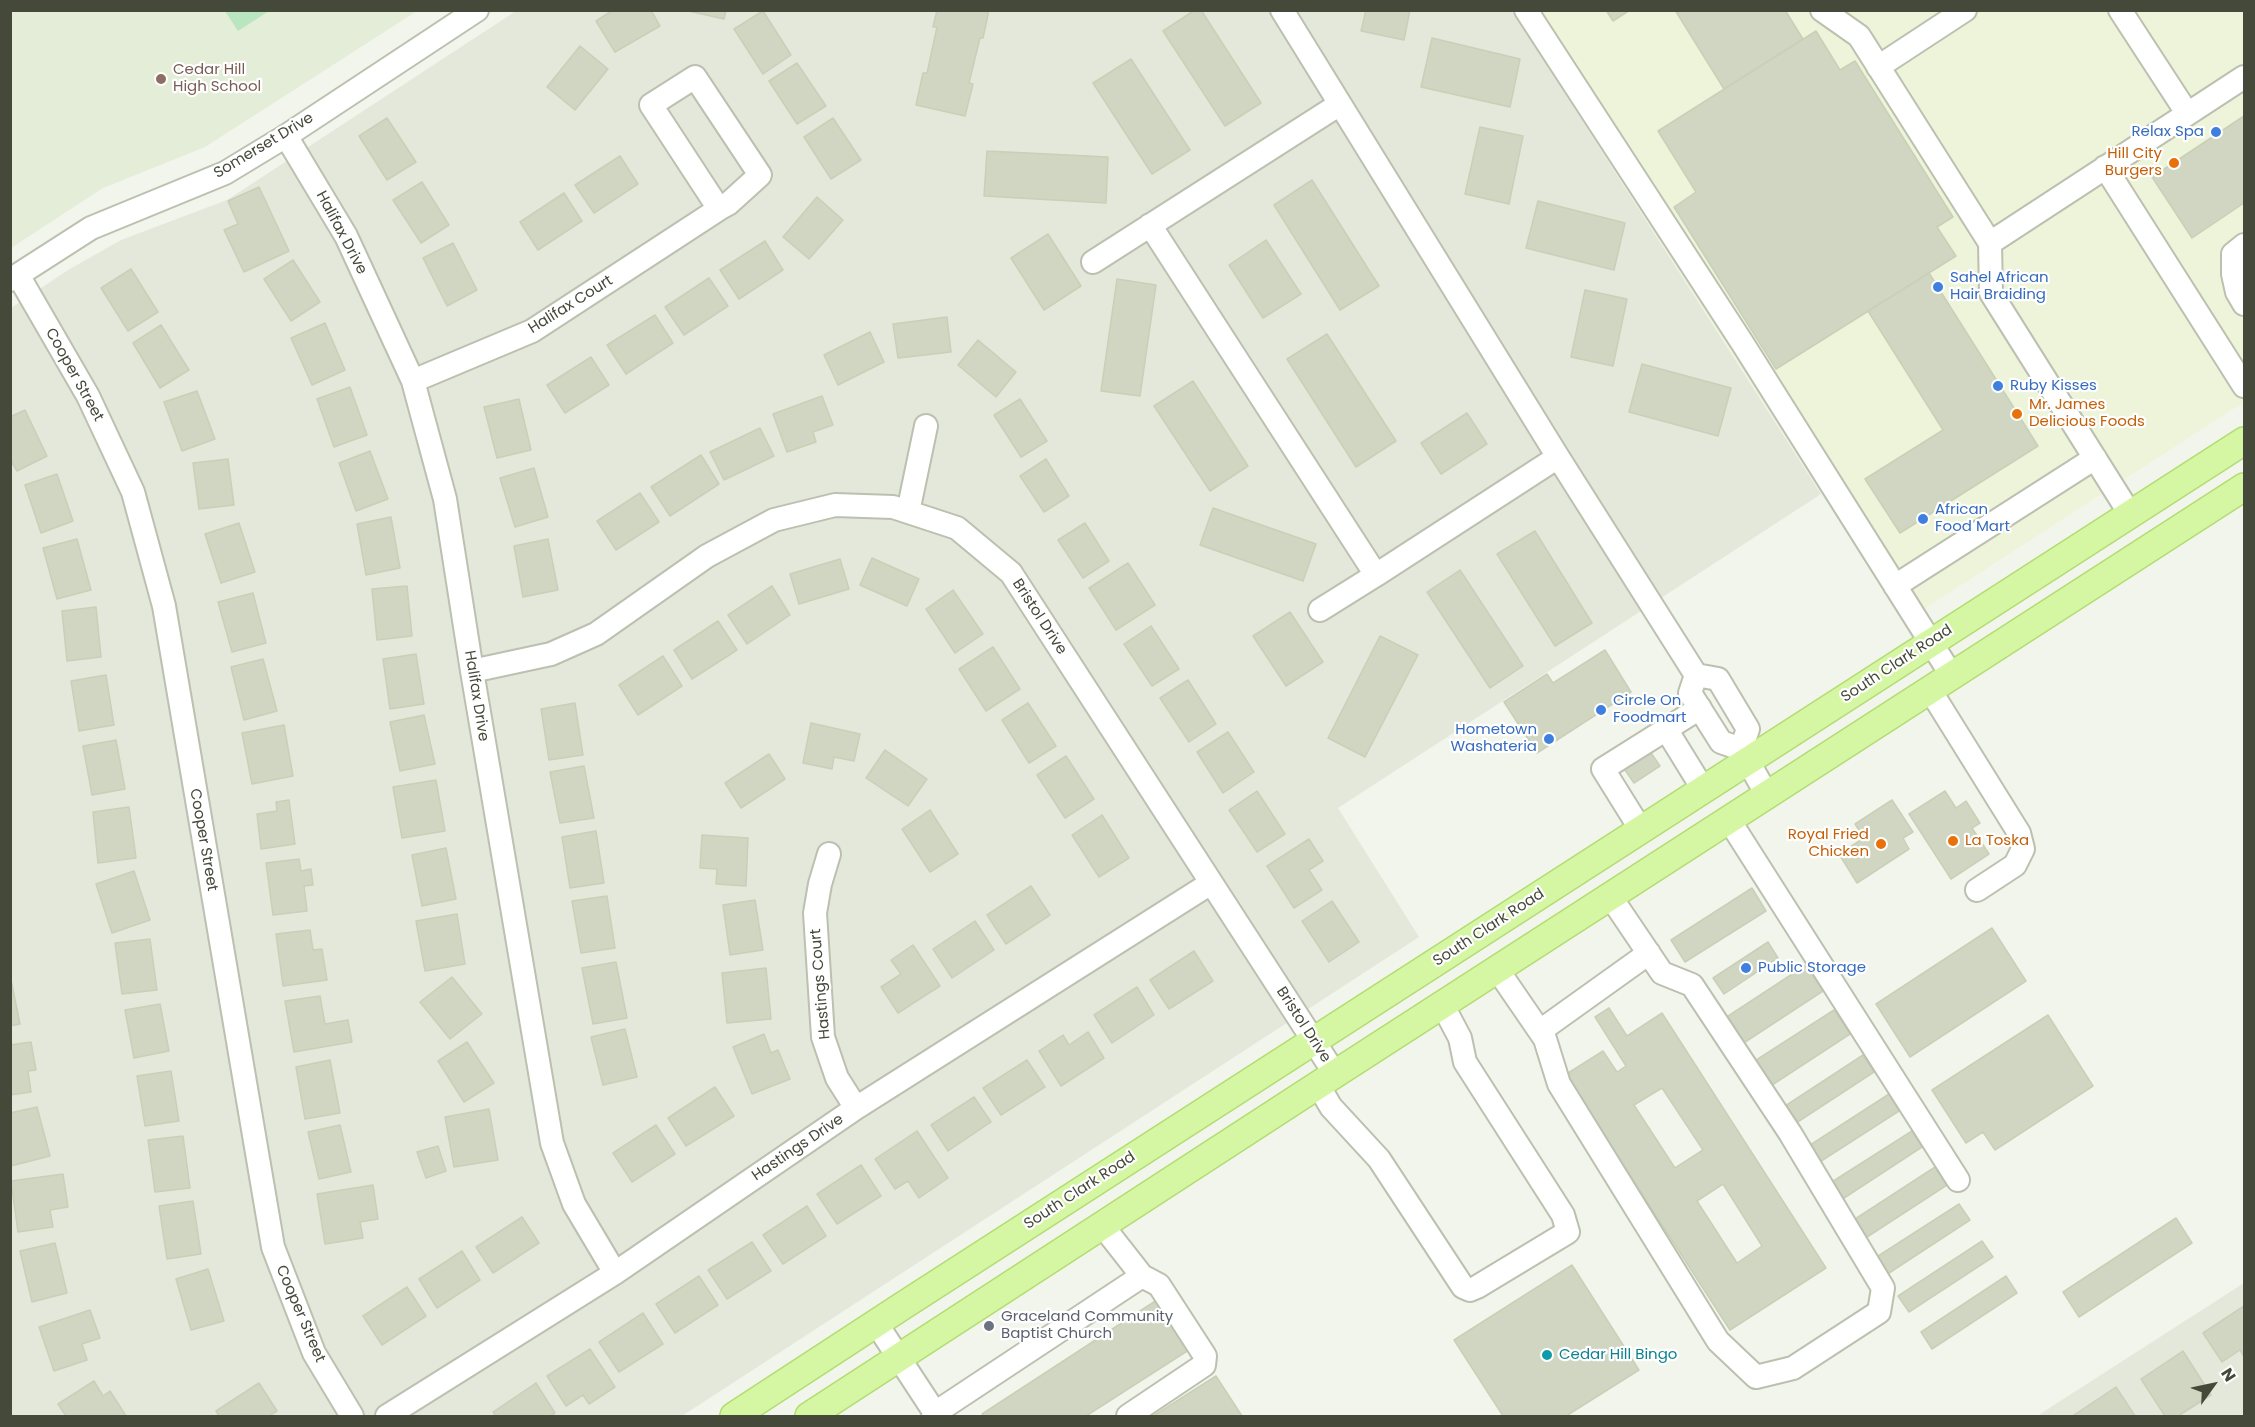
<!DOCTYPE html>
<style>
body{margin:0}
#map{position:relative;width:2255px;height:1427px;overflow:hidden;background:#f2f5ec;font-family:Poppins,sans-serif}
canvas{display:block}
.frame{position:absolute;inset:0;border:12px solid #45493a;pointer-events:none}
.north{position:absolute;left:2183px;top:1355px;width:60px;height:60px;-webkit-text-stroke:4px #fff;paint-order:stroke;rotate:57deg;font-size:16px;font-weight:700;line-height:24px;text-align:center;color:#45493a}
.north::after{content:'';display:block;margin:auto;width:21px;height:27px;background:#45493a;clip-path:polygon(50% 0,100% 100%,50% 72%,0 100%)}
</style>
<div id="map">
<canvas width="2255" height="1427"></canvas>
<div class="frame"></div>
<div class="north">N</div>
</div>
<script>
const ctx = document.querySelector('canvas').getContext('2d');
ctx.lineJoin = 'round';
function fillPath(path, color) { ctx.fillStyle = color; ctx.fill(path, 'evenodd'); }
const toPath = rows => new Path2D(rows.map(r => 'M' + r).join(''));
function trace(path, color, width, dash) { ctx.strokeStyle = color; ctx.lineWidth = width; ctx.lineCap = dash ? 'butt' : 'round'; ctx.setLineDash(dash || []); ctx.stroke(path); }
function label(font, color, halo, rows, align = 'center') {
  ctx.font = font + ' Poppins,sans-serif'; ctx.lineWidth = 4.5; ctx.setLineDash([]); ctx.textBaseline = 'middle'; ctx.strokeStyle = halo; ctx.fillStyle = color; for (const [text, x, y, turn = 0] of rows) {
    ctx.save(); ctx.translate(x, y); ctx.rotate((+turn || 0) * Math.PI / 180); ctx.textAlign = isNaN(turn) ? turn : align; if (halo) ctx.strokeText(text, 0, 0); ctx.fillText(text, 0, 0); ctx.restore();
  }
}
const residential = toPath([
 [516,11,1512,11,1821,494,1338,808,1419,937,682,1416,11,1416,11,308,68,270,121,240,227,200],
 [2244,1283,2244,1416,2037,1416]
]);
const commercial = toPath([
 [1512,11,2244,11,2244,402,1904,622]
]);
const education = toPath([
 [11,11,417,11,205,147,103,188,11,248]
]);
const green = toPath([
 [225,11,269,11,238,31]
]);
const building = toPath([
 [613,10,651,10,660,26,615,52,596,21,613,10],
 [684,10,726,10,724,19,684,10],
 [937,10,989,10,983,38,980,38,969,83,973,84,965,116,916,105,923,73,927,73,937,27,933,27,937,10],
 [1195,10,1201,10,1261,103,1225,126,1163,31,1195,10],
 [1366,10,1410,10,1404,40,1361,31,1366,10],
 [1606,10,1630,10,1613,21,1606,10],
 [1675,10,1785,10,1803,39,1724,89,1675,10],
 [763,11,791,55,763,74,734,29,763,11],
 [1816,31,1840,70,1855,61,1953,217,1937,227,1956,256,1776,369,1674,207,1696,192,1658,131,1816,31],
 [1432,38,1520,59,1510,107,1421,87,1432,38],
 [580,46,608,69,575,110,547,87,580,46],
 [1131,59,1190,150,1152,174,1093,83,1131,59],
 [797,63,826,106,797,124,769,81,797,63],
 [2244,116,2244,203,2192,238,2152,177,2244,116],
 [387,118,416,162,387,180,359,136,387,118],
 [833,118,861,160,831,179,804,137,833,118],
 [1480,127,1523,136,1509,204,1465,194,1480,127],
 [987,151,1108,157,1106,203,984,196,987,151],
 [620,156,638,184,594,213,575,185,620,156],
 [1312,180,1379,286,1340,310,1274,205,1312,180],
 [422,182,449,225,421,243,393,200,422,182],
 [259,187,289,251,244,272,224,230,238,224,228,201,259,187],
 [564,193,582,221,538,250,520,222,564,193],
 [817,197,843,220,809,259,783,237,817,197],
 [1538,201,1625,223,1614,270,1526,248,1538,201],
 [1048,234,1081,286,1044,310,1011,258,1048,234],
 [1266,240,1301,294,1263,318,1229,265,1266,240],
 [765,241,783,270,739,299,720,270,765,241],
 [453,243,477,290,447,306,423,258,453,243],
 [293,260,320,302,291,321,264,279,293,260],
 [131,269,158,312,128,331,101,288,131,269],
 [1929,273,2038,446,1900,533,1865,479,1943,430,1868,311,1929,273],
 [709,278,728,306,684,335,665,307,709,278],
 [1117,279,1156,285,1140,396,1101,391,1117,279],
 [1585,290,1627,299,1613,366,1571,357,1585,290],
 [655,315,673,343,626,374,607,345,655,315],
 [947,317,951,352,898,358,893,324,947,317],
 [325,323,345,370,312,385,291,338,325,323],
 [161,325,189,370,160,388,133,343,161,325],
 [870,332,884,362,838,385,824,355,870,332],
 [1327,334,1396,441,1356,467,1287,359,1327,334],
 [978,340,1016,372,996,397,958,365,978,340],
 [591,357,609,385,565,413,547,385,591,357],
 [1642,364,1731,388,1718,436,1629,412,1642,364],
 [1193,381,1248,466,1210,491,1154,406,1193,381],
 [350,387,367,435,334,447,317,399,350,387],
 [197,391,215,439,182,451,164,402,197,391],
 [822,396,833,425,813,432,816,442,787,452,773,414,822,396],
 [519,399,531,450,497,458,484,407,519,399],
 [1020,399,1047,441,1021,457,994,415,1020,399],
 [25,410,47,456,17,471,10,459,10,417,25,410],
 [1467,413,1487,444,1441,474,1421,443,1467,413],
 [760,428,774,456,724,480,710,452,760,428],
 [370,451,388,499,356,511,339,463,370,451],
 [701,455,719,484,670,516,651,487,701,455],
 [228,459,234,505,199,509,193,463,228,459],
 [1046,459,1069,496,1044,512,1020,476,1046,459],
 [534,468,548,517,515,527,500,478,534,468],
 [57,474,73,521,41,533,25,485,57,474],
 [640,493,659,522,616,550,597,521,640,493],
 [1213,508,1316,544,1303,581,1200,545,1213,508],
 [391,517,400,568,366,575,357,524,391,517],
 [239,523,255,572,221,583,205,534,239,523],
 [1085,523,1109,561,1083,578,1058,540,1085,523],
 [1535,531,1592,623,1555,646,1497,554,1535,531],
 [77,539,91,590,57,599,43,548,77,539],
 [548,539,558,590,523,597,514,546,548,539],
 [872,558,919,579,907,606,860,585,872,558],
 [840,559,849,589,799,604,790,574,840,559],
 [1128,563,1155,605,1116,630,1089,588,1128,563],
 [1460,570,1523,666,1490,688,1427,592,1460,570],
 [407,586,412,636,377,640,372,589,407,586],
 [772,586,790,615,747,644,728,615,772,586],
 [953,590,983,634,955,653,926,609,953,590],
 [253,593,266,643,232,652,218,602,253,593],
 [96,607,101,657,67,661,62,611,96,607],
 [1290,612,1323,662,1286,686,1253,636,1290,612],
 [718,621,737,650,692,679,674,650,718,621],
 [1151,626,1179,669,1152,686,1124,644,1151,626],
 [1380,636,1418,655,1365,757,1328,738,1380,636],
 [993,647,1020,689,986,711,959,669,993,647],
 [1605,650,1631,692,1537,753,1504,702,1547,674,1553,683,1605,650],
 [416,654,424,704,390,709,383,659,416,654],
 [663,656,682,686,638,715,619,685,663,656],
 [263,659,277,711,244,720,231,667,263,659],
 [106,675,114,725,79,731,71,681,106,675],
 [1188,680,1216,724,1189,742,1160,698,1188,680],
 [575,703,583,755,549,760,541,709,575,703],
 [1028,703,1056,746,1029,763,1002,720,1028,703],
 [424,715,435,764,400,771,390,722,424,715],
 [811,723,860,734,854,761,834,757,832,769,803,763,811,723],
 [284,725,293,776,252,784,242,733,284,725],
 [1228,732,1254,772,1223,793,1197,752,1228,732],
 [116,740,125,789,92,795,83,746,116,740],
 [1647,747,1660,766,1634,783,1620,763,1647,747],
 [885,750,927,779,908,806,866,778,885,750],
 [769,754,785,779,741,808,725,783,769,754],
 [1066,756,1094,799,1065,818,1037,775,1066,756],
 [584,766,594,818,560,823,550,772,584,766],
 [436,780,445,831,402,838,393,787,436,780],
 [1257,791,1285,834,1257,852,1229,810,1257,791],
 [1945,791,1956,808,1966,801,1980,823,1972,828,1989,854,1951,879,1909,814,1945,791],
 [289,800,295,844,261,849,257,814,277,811,276,802,289,800],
 [1892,800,1913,832,1903,838,1909,849,1857,883,1839,854,1864,838,1855,824,1892,800],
 [129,807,136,858,98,863,93,812,129,807],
 [930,810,958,854,930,872,902,829,930,810],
 [1102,815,1129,858,1099,877,1072,835,1102,815],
 [596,831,604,883,570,888,562,837,596,831],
 [702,835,748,838,746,886,716,884,717,869,700,868,702,835],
 [1309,839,1323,861,1309,870,1322,890,1294,908,1267,866,1309,839],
 [446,848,456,899,422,906,412,855,446,848],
 [299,859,301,871,311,869,313,885,304,886,307,911,273,915,266,863,299,859],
 [134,871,150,920,112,933,96,884,134,871],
 [1031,886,1050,915,1006,944,987,915,1031,886],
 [1752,888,1766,911,1685,962,1671,940,1752,888],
 [607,896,615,948,581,953,572,901,607,896],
 [755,900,763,950,730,955,723,905,755,900],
 [1332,901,1359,942,1329,962,1302,921,1332,901],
 [457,914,465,964,425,971,416,921,457,914],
 [975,921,994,950,952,978,933,949,975,921],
 [1992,928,2026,981,1910,1057,1876,1004,1992,928],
 [310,930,313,950,322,949,327,980,283,986,276,934,310,930],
 [150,939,157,990,122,994,115,943,150,939],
 [1768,942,1778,958,1724,994,1713,978,1768,942],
 [913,945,940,986,898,1013,881,987,901,974,891,960,913,945],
 [1194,951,1213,981,1169,1009,1150,980,1194,951],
 [616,962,627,1018,593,1024,582,968,616,962],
 [1806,965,1823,991,1736,1048,1719,1022,1806,965],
 [766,968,771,1019,727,1023,722,973,766,968],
 [10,975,20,1024,10,1026,10,975],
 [452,977,482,1014,450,1039,420,1002,452,977],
 [1137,987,1154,1015,1112,1043,1094,1015,1137,987],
 [320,996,325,1024,348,1020,352,1042,294,1052,285,1001,320,996],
 [160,1004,169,1051,134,1058,125,1010,160,1004],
 [1609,1008,1627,1036,1662,1013,1826,1268,1730,1330,1565,1075,1603,1051,1617,1072,1626,1066,1595,1017,1609,1008],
 [1662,1088,1703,1150,1675,1168,1634,1105,1662,1088],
 [1723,1184,1762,1246,1737,1263,1697,1201,1723,1184],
 [1834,1010,1850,1034,1766,1089,1750,1064,1834,1010],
 [2048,1015,2093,1086,1995,1150,1983,1132,1966,1143,1932,1090,2048,1015],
 [625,1029,637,1077,603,1085,591,1037,625,1029],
 [1088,1032,1104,1058,1061,1086,1039,1051,1063,1035,1069,1045,1088,1032],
 [764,1034,771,1053,778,1050,790,1079,752,1094,733,1047,764,1034],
 [31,1042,36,1070,28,1071,31,1092,10,1095,10,1045,31,1042],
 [467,1042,494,1083,464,1102,438,1061,467,1042],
 [1863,1055,1874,1072,1790,1127,1779,1110,1863,1055],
 [330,1060,340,1113,305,1119,296,1067,330,1060],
 [1027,1060,1045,1087,1001,1115,983,1088,1027,1060],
 [171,1071,179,1121,145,1126,137,1076,171,1071],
 [715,1087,734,1116,686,1146,668,1118,715,1087],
 [1889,1094,1899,1111,1815,1165,1804,1149,1889,1094],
 [974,1097,991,1122,948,1151,931,1125,974,1097],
 [37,1107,50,1156,11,1166,10,1113,37,1107],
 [489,1109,498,1160,454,1167,445,1117,489,1109],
 [340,1125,351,1172,319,1179,308,1132,340,1125],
 [656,1125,675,1154,632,1182,613,1153,656,1125],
 [917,1131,948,1178,919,1198,908,1181,895,1189,875,1159,917,1131],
 [1912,1131,1922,1147,1838,1202,1827,1185,1912,1131],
 [183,1136,190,1188,155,1192,148,1140,183,1136],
 [438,1146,446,1171,426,1178,417,1152,438,1146],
 [861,1165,881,1196,837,1224,817,1194,861,1165],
 [1935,1167,1947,1185,1864,1239,1852,1221,1935,1167],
 [63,1174,68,1207,50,1210,53,1227,18,1232,11,1181,63,1174],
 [373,1185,378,1219,360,1222,363,1238,325,1244,317,1194,373,1185],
 [193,1201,201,1254,167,1259,159,1206,193,1201],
 [1959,1204,1970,1220,1886,1275,1875,1258,1959,1204],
 [807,1206,826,1236,783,1264,763,1235,807,1206],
 [522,1217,539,1243,493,1273,476,1247,522,1217],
 [2176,1218,2192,1243,2079,1317,2063,1292,2176,1218],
 [1982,1241,1993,1257,1909,1312,1898,1296,1982,1241],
 [752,1242,771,1271,727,1299,708,1270,752,1242],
 [55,1243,67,1293,32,1302,20,1251,55,1243],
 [462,1251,480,1280,437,1308,419,1279,462,1251],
 [1572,1265,1639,1370,1566,1416,1503,1416,1454,1340,1572,1265],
 [208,1269,224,1321,191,1330,176,1279,208,1269],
 [699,1276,718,1305,675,1333,656,1304,699,1276],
 [2006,1276,2017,1293,1932,1349,1921,1332,2006,1276],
 [407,1287,426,1316,382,1345,363,1316,407,1287],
 [1163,1296,1195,1346,1086,1416,984,1416,982,1414,1163,1296],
 [2244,1306,2244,1357,2240,1350,2222,1362,2203,1333,2244,1306],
 [90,1310,100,1338,82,1344,87,1360,54,1371,39,1327,90,1310],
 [643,1313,663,1344,619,1372,599,1342,643,1313],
 [590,1349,615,1387,589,1404,583,1395,566,1406,547,1376,590,1349],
 [2183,1351,2211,1395,2178,1416,2165,1416,2141,1379,2183,1351],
 [1216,1376,1242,1416,1153,1416,1216,1376],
 [94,1381,103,1396,110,1391,126,1416,66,1416,58,1404,94,1381],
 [259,1383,277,1411,269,1416,219,1416,216,1411,259,1383],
 [536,1383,555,1413,550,1416,496,1416,493,1412,536,1383],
 [2116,1387,2135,1416,2075,1416,2074,1415,2116,1387]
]);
const minor = toPath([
 [1282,10,1558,457,1696,675,1718,679,1748,729,1741,749],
 [1526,10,1743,344,1952,676],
 [1822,10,1859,36,1990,243,1991,293,2130,514],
 [2120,10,2187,113],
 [1878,67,1965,10],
 [286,136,346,236,413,381,445,499,472,671,552,1143,574,1204,615,1273],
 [2105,167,2244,386],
 [1150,225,1376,575,1558,457],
 [1990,243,2244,77],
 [2244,245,2233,254,2233,274,2237,292,2244,304],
 [1093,262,1340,104],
 [18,275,88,396,133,492,164,606,273,1247,314,1353,352,1416],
 [10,280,91,228,225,173,286,136,477,10],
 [413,381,532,331,719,209,728,204,760,175,695,77,651,105,719,209],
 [908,512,926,426],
 [1895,586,2095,458],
 [1320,610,1376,575],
 [472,671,551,654,596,634,707,556,774,520,835,505,893,507,957,528,1011,573,1335,1074],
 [1696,675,1690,693,1721,742,1741,749,1767,795],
 [1930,690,2019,833,2023,849,2015,865,1977,890],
 [1666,729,1703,789],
 [1729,820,1958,1180],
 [1641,830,1603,769,1700,708],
 [829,854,820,884,815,913,823,1037,837,1078,856,1108],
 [1497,969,1545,1039,1559,1084,1718,1341,1756,1377,1793,1368,1879,1312,1883,1288,1790,1133,1692,985,1662,973,1610,896],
 [1540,1031,1649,953],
 [1318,1085,1331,1107,1379,1159,1463,1287,1470,1290,1477,1287,1568,1232,1563,1215,1465,1062,1460,1038,1442,1004],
 [1102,1225,1142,1276,1159,1285,1205,1356,1204,1365,1128,1416],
 [876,1323,937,1416],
 [387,1416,615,1273,856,1108,1211,883],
 [933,1416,935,1413,1142,1276]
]);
const major = toPath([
 [734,1416,904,1305,2244,441],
 [809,1416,1335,1074,2244,487]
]);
const markers = [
 [161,79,6,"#8d6e63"],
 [2216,132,6,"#3f7fe0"],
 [2174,163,6,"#e8710a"],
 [1938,287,6,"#3f7fe0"],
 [1998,386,6,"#3f7fe0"],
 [2017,414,6,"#e8710a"],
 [1923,519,6,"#3f7fe0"],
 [1601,710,6,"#3f7fe0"],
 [1549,739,6,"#3f7fe0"],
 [1953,841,6,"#e8710a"],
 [1881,844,6,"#e8710a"],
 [1746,968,6,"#3f7fe0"],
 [989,1326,6,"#6b7280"],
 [1547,1355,6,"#0f9aa8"]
];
const educationNames = [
 ["Cedar Hill",173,70],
 ["High School",173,87]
];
const shopNames = [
 ["Relax Spa",2204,132,"right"],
 ["Sahel African",1950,278],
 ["Hair Braiding",1950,295],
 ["Ruby Kisses",2010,386],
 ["African",1935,510],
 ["Food Mart",1935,527],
 ["Circle On",1613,701],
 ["Foodmart",1613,718],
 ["Hometown",1537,730,"right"],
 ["Washateria",1537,747,"right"],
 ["Public Storage",1758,968]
];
const streetNames = [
 ["Somerset Drive",264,146,-31],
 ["Halifax Drive",341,233,62],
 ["Halifax Court",571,305,-32],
 ["Cooper Street",74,375,61],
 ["Bristol Drive",1039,617,57],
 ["South Clark Road",1897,664,-33],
 ["Halifax Drive",476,696,81],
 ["Cooper Street",203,840,80],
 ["South Clark Road",1489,928,-33],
 ["Hastings Court",821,984,-95],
 ["Bristol Drive",1303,1025,57],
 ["Hastings Drive",798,1148,-34],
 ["South Clark Road",1080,1191,-33],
 ["Cooper Street",300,1314,67]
];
const foodNames = [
 ["Hill City",2162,154],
 ["Burgers",2162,171],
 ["Mr. James",2029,405,"left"],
 ["Delicious Foods",2029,422,"left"],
 ["Royal Fried",1869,835],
 ["Chicken",1869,852],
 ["La Toska",1965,841,"left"]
];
const worshipNames = [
 ["Graceland Community",1001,1317],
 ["Baptist Church",1001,1334]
];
const cultureNames = [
 ["Cedar Hill Bingo",1559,1355]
];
fillPath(residential, '#e3e8db');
fillPath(commercial, '#edf4da');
fillPath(education, '#e4edd7');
fillPath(green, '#b9e6bf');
fillPath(building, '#d0d6c2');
trace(building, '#c8d0b6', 1.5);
trace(minor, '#bbc0af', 26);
trace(major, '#b3dc73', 30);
trace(minor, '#fff', 22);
trace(major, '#d5f7a3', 27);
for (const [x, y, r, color] of markers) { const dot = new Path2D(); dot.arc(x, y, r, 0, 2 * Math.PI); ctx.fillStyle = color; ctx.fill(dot); trace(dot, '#fff', 2); }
label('15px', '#785e54', '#fff', educationNames, 'left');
label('15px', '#366cbe', '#fff', shopNames, 'left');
label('15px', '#45493a', '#fff', streetNames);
label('15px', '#c56008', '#fff', foodNames, 'right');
label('15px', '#5b616d', '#fff', worshipNames, 'left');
label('15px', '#0d838f', '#fff', cultureNames, 'left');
</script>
